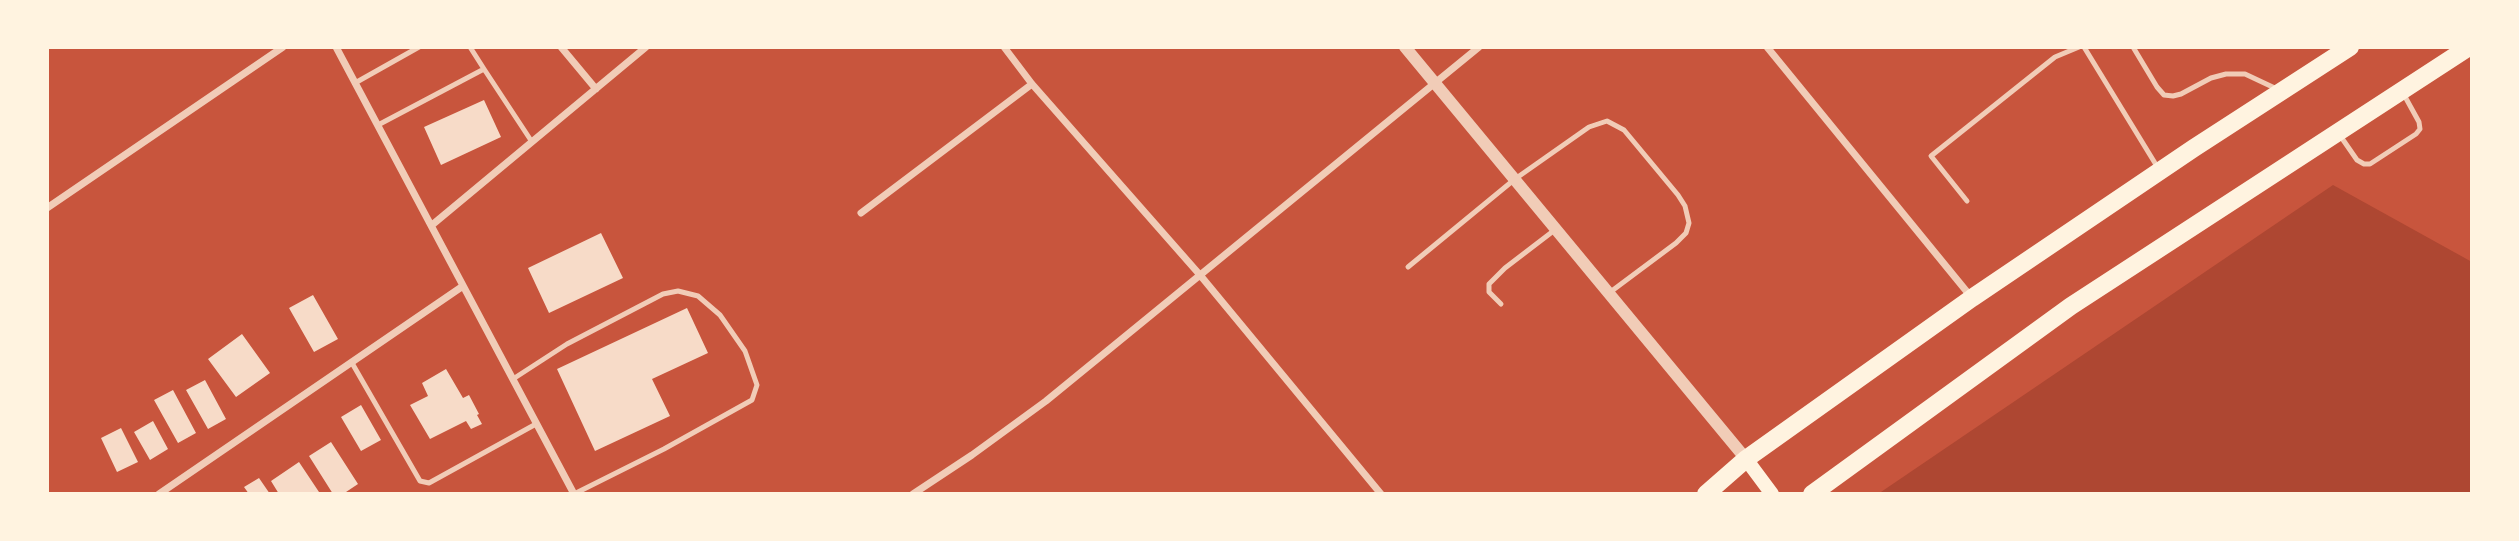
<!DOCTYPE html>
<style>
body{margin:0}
#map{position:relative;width:2519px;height:541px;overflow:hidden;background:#c8553d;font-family:"Exo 2",sans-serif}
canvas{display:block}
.frame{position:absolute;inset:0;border:49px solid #fff3e0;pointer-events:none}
</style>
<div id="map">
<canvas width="2519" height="541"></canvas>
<div class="frame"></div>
</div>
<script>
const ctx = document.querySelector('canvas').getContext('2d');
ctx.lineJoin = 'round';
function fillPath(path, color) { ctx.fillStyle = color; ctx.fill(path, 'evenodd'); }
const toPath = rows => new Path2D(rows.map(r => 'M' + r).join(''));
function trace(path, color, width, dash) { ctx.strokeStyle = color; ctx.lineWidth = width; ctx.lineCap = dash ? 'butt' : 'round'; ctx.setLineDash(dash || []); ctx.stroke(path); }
const green = toPath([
 [2333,185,2472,262,2472,494,1878,494]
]);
const building = toPath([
 [484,100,501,137,441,165,424,127],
 [601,233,623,278,549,313,528,268],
 [313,295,338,339,314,352,289,308],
 [687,308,708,353,652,379,670,416,595,451,557,369],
 [242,334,270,373,236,397,208,359],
 [446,369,463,398,469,395,479,414,477,415,482,424,471,429,466,421,430,439,410,405,428,396,422,383],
 [205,380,226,419,208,429,186,390],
 [173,390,196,433,178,443,154,400],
 [361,405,381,440,361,451,341,417],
 [153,421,168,449,150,460,134,432],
 [121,428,138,462,117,472,101,438],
 [331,442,358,484,343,494,333,494,309,456],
 [299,462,319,492,279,494,271,481],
 [259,478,270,494,249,494,244,487]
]);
const service = toPath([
 [470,47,484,69],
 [2084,47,2158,168],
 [2133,47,2157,87,2164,95,2173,96,2181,94,2211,78,2226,74,2245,74,2279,90],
 [355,83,419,47],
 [378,125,484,69,532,142],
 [2339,134,2357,160,2364,164,2370,164,2416,134,2420,129,2419,122,2403,93],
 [1967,201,1931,156,2055,57,2079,47],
 [1408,267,1515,179,1589,127,1607,121,1624,130,1678,195,1685,206,1689,223,1686,233,1676,243,1609,293],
 [1501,304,1489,292,1489,284,1505,268,1556,229],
 [352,363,420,481,429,483,536,424],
 [513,379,567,344,663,294,678,291,698,296,720,315,745,351,757,385,752,400,664,449,574,494]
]);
const minor = toPath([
 [336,47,574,494],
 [561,47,596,89],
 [1004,47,1032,84,1200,275,1381,494],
 [1767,47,1972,298],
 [47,208,283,47],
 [861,213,1032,84],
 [432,225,646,47],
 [159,494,463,286],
 [913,494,972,455,1046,401,1479,47]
]);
const tertiary = toPath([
 [1405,47,1746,459]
]);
const secondary = toPath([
 [1746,459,1772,494]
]);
const trunk = toPath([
 [1706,494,1746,459,1972,298,2194,148,2350,47],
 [1812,494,2071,306,2469,47]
]);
fillPath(green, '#ae4732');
fillPath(building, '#f7dbc8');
trace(service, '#f1ccb7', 5);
trace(minor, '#f1ccb7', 7);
trace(tertiary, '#f1ccb7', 12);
trace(secondary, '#fff3e0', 14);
trace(trunk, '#fff3e0', 18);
</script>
